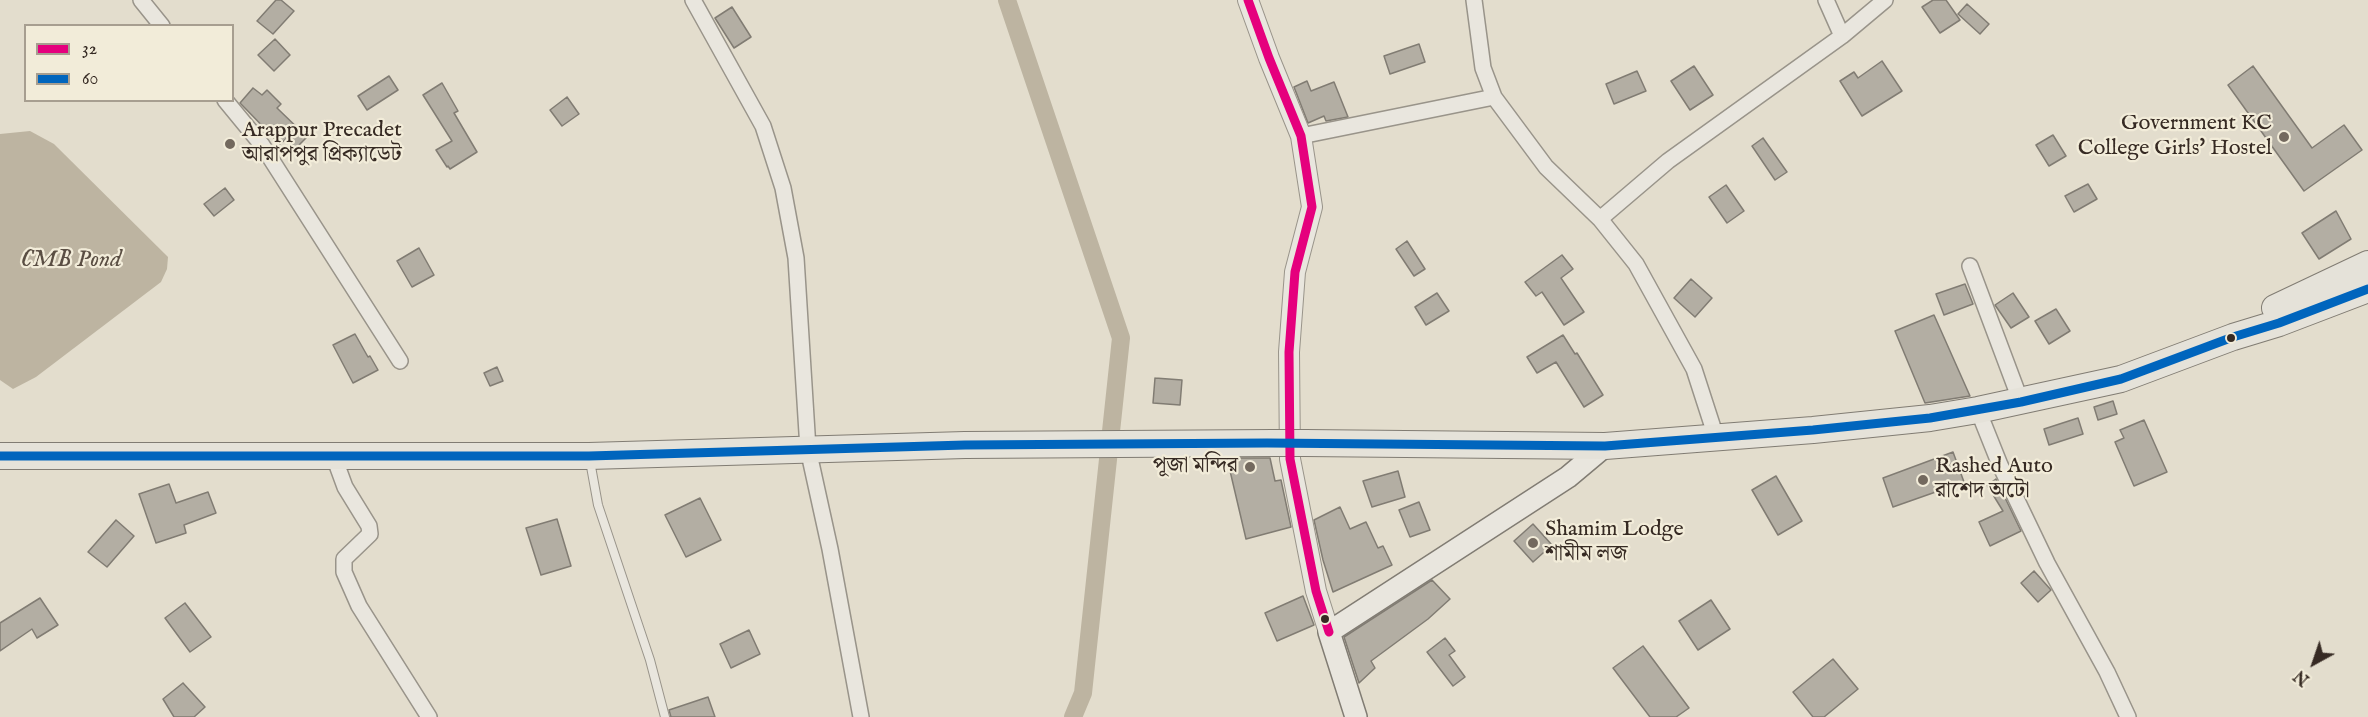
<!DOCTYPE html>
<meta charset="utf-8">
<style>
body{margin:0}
#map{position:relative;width:2368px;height:717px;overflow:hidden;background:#e3ddcd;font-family:"IM FELL English",serif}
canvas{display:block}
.legend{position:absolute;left:24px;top:24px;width:210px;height:78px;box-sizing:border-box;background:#f2ecd9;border:2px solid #a79e90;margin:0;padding:8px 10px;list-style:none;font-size:18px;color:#362a23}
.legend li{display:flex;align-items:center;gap:12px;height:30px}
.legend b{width:30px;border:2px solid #a79e90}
.north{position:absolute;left:2284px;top:633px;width:60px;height:60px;-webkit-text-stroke:4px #f2ecd9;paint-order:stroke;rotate:220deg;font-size:16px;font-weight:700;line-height:24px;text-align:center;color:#362a23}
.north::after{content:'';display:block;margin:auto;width:21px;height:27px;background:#362a23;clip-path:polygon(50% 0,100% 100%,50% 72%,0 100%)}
</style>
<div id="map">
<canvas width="2368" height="717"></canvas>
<ul class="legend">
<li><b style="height:8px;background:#e5007d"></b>32</li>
<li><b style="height:8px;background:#0065bd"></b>60</li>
</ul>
<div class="north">N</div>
</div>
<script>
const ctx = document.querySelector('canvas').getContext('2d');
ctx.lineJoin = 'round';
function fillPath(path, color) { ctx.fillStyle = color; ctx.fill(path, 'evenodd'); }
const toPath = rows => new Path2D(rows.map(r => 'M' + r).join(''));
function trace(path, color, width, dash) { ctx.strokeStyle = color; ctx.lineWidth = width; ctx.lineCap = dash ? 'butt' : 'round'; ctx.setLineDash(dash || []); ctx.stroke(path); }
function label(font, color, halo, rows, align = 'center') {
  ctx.font = font + ' "IM FELL English","Noto Serif Bengali",serif'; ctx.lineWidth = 4.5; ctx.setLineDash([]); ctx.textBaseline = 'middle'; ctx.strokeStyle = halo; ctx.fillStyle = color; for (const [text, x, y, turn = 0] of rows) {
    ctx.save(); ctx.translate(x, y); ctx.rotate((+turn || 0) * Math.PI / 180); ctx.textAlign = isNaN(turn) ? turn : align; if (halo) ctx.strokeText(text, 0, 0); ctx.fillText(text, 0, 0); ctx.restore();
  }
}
const water = toPath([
 [30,131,54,144,168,257,167,269,161,282,36,377,13,389,0,380,0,134]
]);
const canal = toPath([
 [1007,0,1121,338,1083,693,1073,717]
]);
const building = toPath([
 [276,0,281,0,294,11,273,34,257,21,276,0],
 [1933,0,1946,0,1960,20,1940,33,1922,7,1933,0],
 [1967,4,1989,24,1980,34,1958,14,1967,4],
 [732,7,751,37,734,48,715,18,732,7],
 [275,39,290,55,274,71,258,55,275,39],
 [1419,44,1425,62,1390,74,1384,56,1419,44],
 [1882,61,1902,91,1862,116,1840,81,1854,72,1858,78,1882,61],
 [1694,66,1713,95,1690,110,1671,81,1694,66],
 [2253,66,2312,148,2344,125,2362,150,2304,191,2228,85,2253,66],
 [1637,71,1646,91,1614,104,1606,84,1637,71],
 [389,76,398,90,367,110,358,96,389,76],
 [1307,81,1311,91,1334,82,1348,117,1326,121,1324,116,1308,123,1294,87,1307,81],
 [442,83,458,111,454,113,477,152,450,169,448,166,447,167,436,150,452,141,423,95,442,83],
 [253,88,262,95,267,90,281,104,277,108,307,137,296,148,286,139,280,144,240,103,253,88],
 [567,97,579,114,562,126,550,110,567,97],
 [2053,135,2066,156,2049,166,2036,145,2053,135],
 [1763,138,1787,172,1775,180,1752,146,1763,138],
 [2088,184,2097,199,2074,212,2065,196,2088,184],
 [1726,185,1744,211,1727,223,1709,197,1726,185],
 [225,188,234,200,214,216,204,204,225,188],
 [2336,211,2351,239,2319,259,2302,233,2336,211],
 [1407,241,1425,269,1414,276,1396,249,1407,241],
 [419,248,434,275,412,287,397,261,419,248],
 [1562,255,1573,269,1561,278,1584,312,1564,325,1542,292,1536,296,1525,282,1562,255],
 [1691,279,1712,298,1695,317,1674,298,1691,279],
 [1965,284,1973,304,1944,315,1936,294,1965,284],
 [1437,293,1449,311,1426,325,1415,307,1437,293],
 [2013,293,2029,317,2011,328,1995,305,2013,293],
 [2056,309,2070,331,2049,344,2035,321,2056,309],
 [1934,315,1970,396,1925,403,1895,331,1934,315],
 [355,334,368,357,370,356,378,370,353,383,333,345,355,334],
 [1563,335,1575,354,1577,353,1603,395,1584,407,1556,362,1537,373,1527,357,1563,335],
 [497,367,503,381,490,386,484,373,497,367],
 [1155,378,1182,380,1180,405,1153,403,1155,378],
 [2113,401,2117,414,2098,420,2094,407,2113,401],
 [2078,418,2083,434,2049,445,2044,429,2078,418],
 [2144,420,2167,472,2134,486,2115,442,2124,438,2120,430,2144,420],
 [1953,452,1964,482,1893,507,1883,478,1953,452],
 [1227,458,1270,458,1275,481,1281,480,1291,527,1246,539,1227,458],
 [1398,471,1405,497,1372,507,1363,481,1398,471],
 [1776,476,1802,521,1778,535,1752,490,1776,476],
 [1996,479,2021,531,1990,546,1979,522,2003,511,1987,485,1996,479],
 [169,484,176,503,208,492,216,513,184,525,186,533,156,543,139,494,169,484],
 [700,498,721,540,686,557,665,515,700,498],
 [1419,502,1430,530,1410,537,1399,510,1419,502],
 [1340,507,1350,529,1366,522,1378,548,1383,546,1392,565,1333,592,1323,560,1314,520,1340,507],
 [557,519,571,566,541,575,526,528,557,519],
 [116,520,134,536,107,567,88,552,116,520],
 [1533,524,1552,545,1533,562,1514,541,1533,524],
 [2034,571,2051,590,2038,602,2021,583,2034,571],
 [1432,580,1450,599,1428,619,1371,661,1375,668,1359,683,1344,637,1432,580],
 [1303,596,1314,625,1277,641,1265,613,1303,596],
 [40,598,58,625,37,638,32,629,0,651,0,623,40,598],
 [1711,600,1730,629,1698,650,1679,621,1711,600],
 [185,603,211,637,190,652,165,618,185,603],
 [749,630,760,654,731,668,720,644,749,630],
 [1445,638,1455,651,1449,655,1465,677,1453,686,1427,652,1445,638],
 [1643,646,1689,708,1676,717,1650,717,1613,668,1643,646],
 [1833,659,1858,689,1824,717,1813,717,1793,692,1833,659],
 [183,683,205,707,194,717,174,717,163,699,183,683],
 [708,697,715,717,671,717,669,710,708,697]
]);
const service = toPath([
 [590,461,598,505,650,660,665,717]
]);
const minor = toPath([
 [141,0,162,26],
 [693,0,763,126,783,188,796,258,808,449,830,549,861,717],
 [1474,0,1483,68,1494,97,1546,167,1600,219,1636,264,1694,369,1716,437],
 [1826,0,1842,36],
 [225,100,262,145,400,361],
 [1301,136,1494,97],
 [1600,219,1668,161,1842,36,1885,0],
 [1970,266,2021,402],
 [1978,410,2000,465,2047,563,2107,672,2128,717],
 [334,457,345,487,369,526,370,534,344,559,344,572,359,606,429,717]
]);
const tertiary = toPath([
 [1248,0,1269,58,1301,136,1312,207,1295,272,1289,352,1290,459,1316,591,1329,632]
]);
const secondary = toPath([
 [1356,717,1329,632,1568,477,1605,446]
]);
const trunk = toPath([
 [2275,308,2368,264],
 [1305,443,1605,446,1813,430,1930,418,1978,410,2121,379,2233,337,2279,323,2368,289],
 [0,456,589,456,965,445,1274,443]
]);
const trunkBridge = toPath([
 [1274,443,1305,443]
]);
const bus1 = toPath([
 [1248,0,1269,58,1301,136,1312,207,1295,272,1289,352,1290,459,1316,591,1329,632]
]);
const bus2 = toPath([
 [0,456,589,456,965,445,1267,443,1605,446,1813,430,1930,418,2021,402,2121,379,2233,337,2279,323,2368,289]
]);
const markers = [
 [2284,137,6,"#73695e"],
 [230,144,6,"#73695e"],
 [2231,338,5,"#362a23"],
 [1250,467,6,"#73695e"],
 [1923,480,6,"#73695e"],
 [1533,543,6,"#73695e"],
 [1325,619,5,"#362a23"]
];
const poiNames = [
 ["Government KC",2272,124,"right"],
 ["College Girls' Hostel",2272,149,"right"],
 ["Arappur Precadet",242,131],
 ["আরাপপুর প্রিক্যাডেট",242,156],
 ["পূজা মন্দির",1238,467,"right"],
 ["Rashed Auto",1935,467],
 ["রাশেদ অটো",1935,492],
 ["Shamim Lodge",1545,530],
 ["শামীম লজ",1545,555]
];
const waterNames = [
 ["CMB Pond",71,261]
];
fillPath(water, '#bdb4a1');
trace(canal, '#bdb4a1', 18);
fillPath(building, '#b3aea3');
trace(building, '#817c73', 1.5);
trace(service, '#99948a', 10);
trace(minor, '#99948a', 18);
trace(tertiary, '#99948a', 22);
trace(secondary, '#817c73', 24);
trace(trunk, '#817c73', 28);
trace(service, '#e9e6de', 8);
trace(minor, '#e9e6de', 15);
trace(tertiary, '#e9e6de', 20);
trace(secondary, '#e9e6de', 21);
trace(trunk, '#e5e2d9', 26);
trace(trunkBridge, '#817c73', 28, []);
trace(trunkBridge, '#e5e2d9', 26);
trace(bus1, '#e5007d', 9);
trace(bus2, '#0065bd', 9);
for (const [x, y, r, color] of markers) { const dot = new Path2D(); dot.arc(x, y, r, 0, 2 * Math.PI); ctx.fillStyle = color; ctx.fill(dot); trace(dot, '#f2ecd9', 2); }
label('22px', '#362a23', '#f2ecd9', poiNames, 'left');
label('italic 24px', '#5a4e43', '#f2ecd9', waterNames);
</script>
